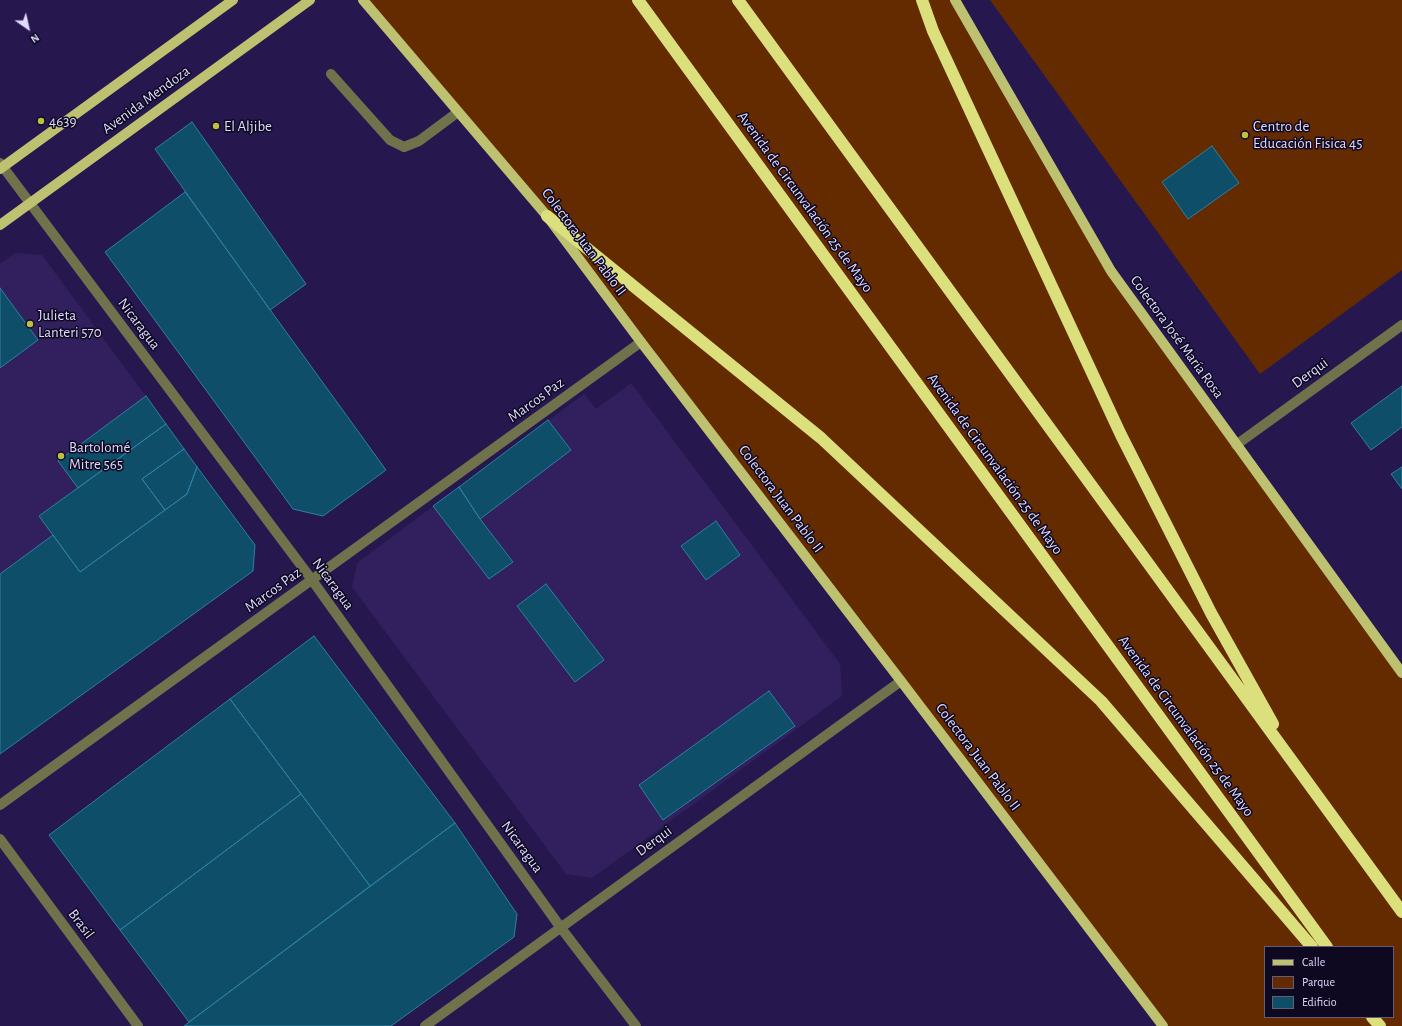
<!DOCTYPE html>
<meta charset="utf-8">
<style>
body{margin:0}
#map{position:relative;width:1402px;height:1026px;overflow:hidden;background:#26184f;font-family:"Alegreya Sans",sans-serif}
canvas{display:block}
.legend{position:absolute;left:1264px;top:946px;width:130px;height:72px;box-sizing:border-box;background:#0e0921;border:1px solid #625d79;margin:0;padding:5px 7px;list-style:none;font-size:12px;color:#dfdbfe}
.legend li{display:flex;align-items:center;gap:8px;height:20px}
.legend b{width:20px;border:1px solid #625d79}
.north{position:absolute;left:8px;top:8px;width:40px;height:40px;-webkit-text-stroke:3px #0e0921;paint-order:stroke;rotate:146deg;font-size:11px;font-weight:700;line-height:16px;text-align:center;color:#dfdbfe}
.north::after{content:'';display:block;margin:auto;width:14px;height:18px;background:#dfdbfe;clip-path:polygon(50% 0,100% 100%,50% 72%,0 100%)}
</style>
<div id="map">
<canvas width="1402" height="1026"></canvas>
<ul class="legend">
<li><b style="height:5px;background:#bec16f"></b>Calle</li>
<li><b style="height:11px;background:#652b00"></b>Parque</li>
<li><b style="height:11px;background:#0e4e68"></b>Edificio</li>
</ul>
<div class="north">N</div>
</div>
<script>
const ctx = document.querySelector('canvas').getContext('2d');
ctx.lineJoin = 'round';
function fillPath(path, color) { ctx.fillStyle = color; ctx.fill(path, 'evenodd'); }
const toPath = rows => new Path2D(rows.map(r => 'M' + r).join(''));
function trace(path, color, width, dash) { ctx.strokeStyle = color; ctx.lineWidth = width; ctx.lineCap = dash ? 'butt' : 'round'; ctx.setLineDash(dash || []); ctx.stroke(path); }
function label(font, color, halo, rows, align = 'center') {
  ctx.font = font + ' "Alegreya Sans",sans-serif'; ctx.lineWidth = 3; ctx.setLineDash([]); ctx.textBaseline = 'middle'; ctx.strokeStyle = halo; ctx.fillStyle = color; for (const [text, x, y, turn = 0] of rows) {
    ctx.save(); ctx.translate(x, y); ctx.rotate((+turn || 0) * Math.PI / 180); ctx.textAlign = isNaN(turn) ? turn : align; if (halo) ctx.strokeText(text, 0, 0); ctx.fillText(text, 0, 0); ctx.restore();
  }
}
const built = toPath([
 [15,253,42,255,255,545,253,571,0,754,0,264],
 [631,383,840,664,842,696,592,878,566,874,352,587,357,563,584,394,596,409]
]);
const green = toPath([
 [363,0,955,0,1111,271,1402,673,1402,1026,1163,1026,547,216],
 [1265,947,1393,947,1393,1017,1265,1017],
 [990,0,1402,0,1402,270,1260,374]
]);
const building = toPath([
 [192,122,306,284,270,310,155,149,192,122],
 [1212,146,1239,183,1188,219,1162,182,1212,146],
 [185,192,386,470,323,516,293,509,105,252,185,192],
 [0,288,38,340,0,368,0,288],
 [1402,386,1402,427,1371,450,1351,423,1402,386],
 [146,396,166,424,78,488,58,461,146,396],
 [548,420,571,450,480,519,459,487,548,420],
 [166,424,184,449,142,479,165,510,80,572,39,516,166,424],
 [184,449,197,467,187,494,165,510,142,479,184,449],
 [197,467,255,545,253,571,0,754,0,574,53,535,80,572,187,494,197,467],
 [1402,467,1402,489,1391,474,1402,467],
 [459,487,480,519,513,562,489,579,433,506,459,487],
 [716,521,740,555,706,580,681,546,716,521],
 [546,584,604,660,575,682,517,606,546,584],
 [314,636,455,823,370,886,230,699,314,636],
 [769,691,795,726,663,820,639,785,769,691],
 [230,699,301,794,120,930,49,835,230,699],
 [301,794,370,886,189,1022,120,930,301,794],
 [455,823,517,914,514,937,391,1026,184,1026,455,823]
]);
const minor = toPath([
 [331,74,390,140,404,147,419,141,458,112],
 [0,163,312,580,561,928,636,1026],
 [1236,445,1402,325],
 [0,805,641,342],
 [0,839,138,1026],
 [425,1026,901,681]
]);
const major = toPath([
 [363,0,547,216,641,342,901,681,1163,1026],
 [955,0,1111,271,1402,673],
 [0,169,233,0],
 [0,225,310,0]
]);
const highway = toPath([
 [638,0,1327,947],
 [738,0,1402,912],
 [922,0,933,31,1121,435,1211,613,1273,724],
 [547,216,821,438,1101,701,1312,947],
 [1372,1017,1380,1026]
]);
const markers = [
 [41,121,4,"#bcbf43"],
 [216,126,4,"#bcbf43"],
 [1245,135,4,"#bcbf43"],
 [30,324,4,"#bcbf43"],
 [61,456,4,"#bcbf43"]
];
const streetNames = [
 ["Avenida Mendoza",146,100,-36],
 ["Avenida de Circunvalación 25 de Mayo",805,202,54],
 ["Colectora Juan Pablo II",584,242,53],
 ["Nicaragua",139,324,53],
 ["Colectora José María Rosa",1177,337,54],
 ["Derqui",1310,373,-36],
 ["Marcos Paz",536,400,-36],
 ["Avenida de Circunvalación 25 de Mayo",995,464,54],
 ["Colectora Juan Pablo II",781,499,53],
 ["Nicaragua",333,584,54],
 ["Marcos Paz",273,590,-36],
 ["Avenida de Circunvalación 25 de Mayo",1186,726,54],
 ["Colectora Juan Pablo II",978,757,53],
 ["Derqui",654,841,-36],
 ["Nicaragua",522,847,54],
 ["Brasil",81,924,53]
];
const poiNames = [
 ["4639",49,121],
 ["El Aljibe",224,126],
 ["Centro de",1253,126],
 ["Educación Fisica 45",1253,143],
 ["Julieta",38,315],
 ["Lanteri 570",38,332],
 ["Bartolomé",69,447],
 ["Mitre 565",69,464]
];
fillPath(built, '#31205d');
fillPath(green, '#652b00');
fillPath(building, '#0e4e68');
trace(building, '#2c80a4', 1);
trace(minor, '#70724c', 10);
trace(major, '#bec16f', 10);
trace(highway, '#dce07c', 12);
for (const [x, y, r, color] of markers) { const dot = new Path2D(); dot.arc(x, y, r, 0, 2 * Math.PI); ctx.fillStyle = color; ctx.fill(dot); trace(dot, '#0e0921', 1.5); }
label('15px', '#dfdbfe', '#0e0921', streetNames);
label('15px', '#dfdbfe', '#0e0921', poiNames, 'left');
</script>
